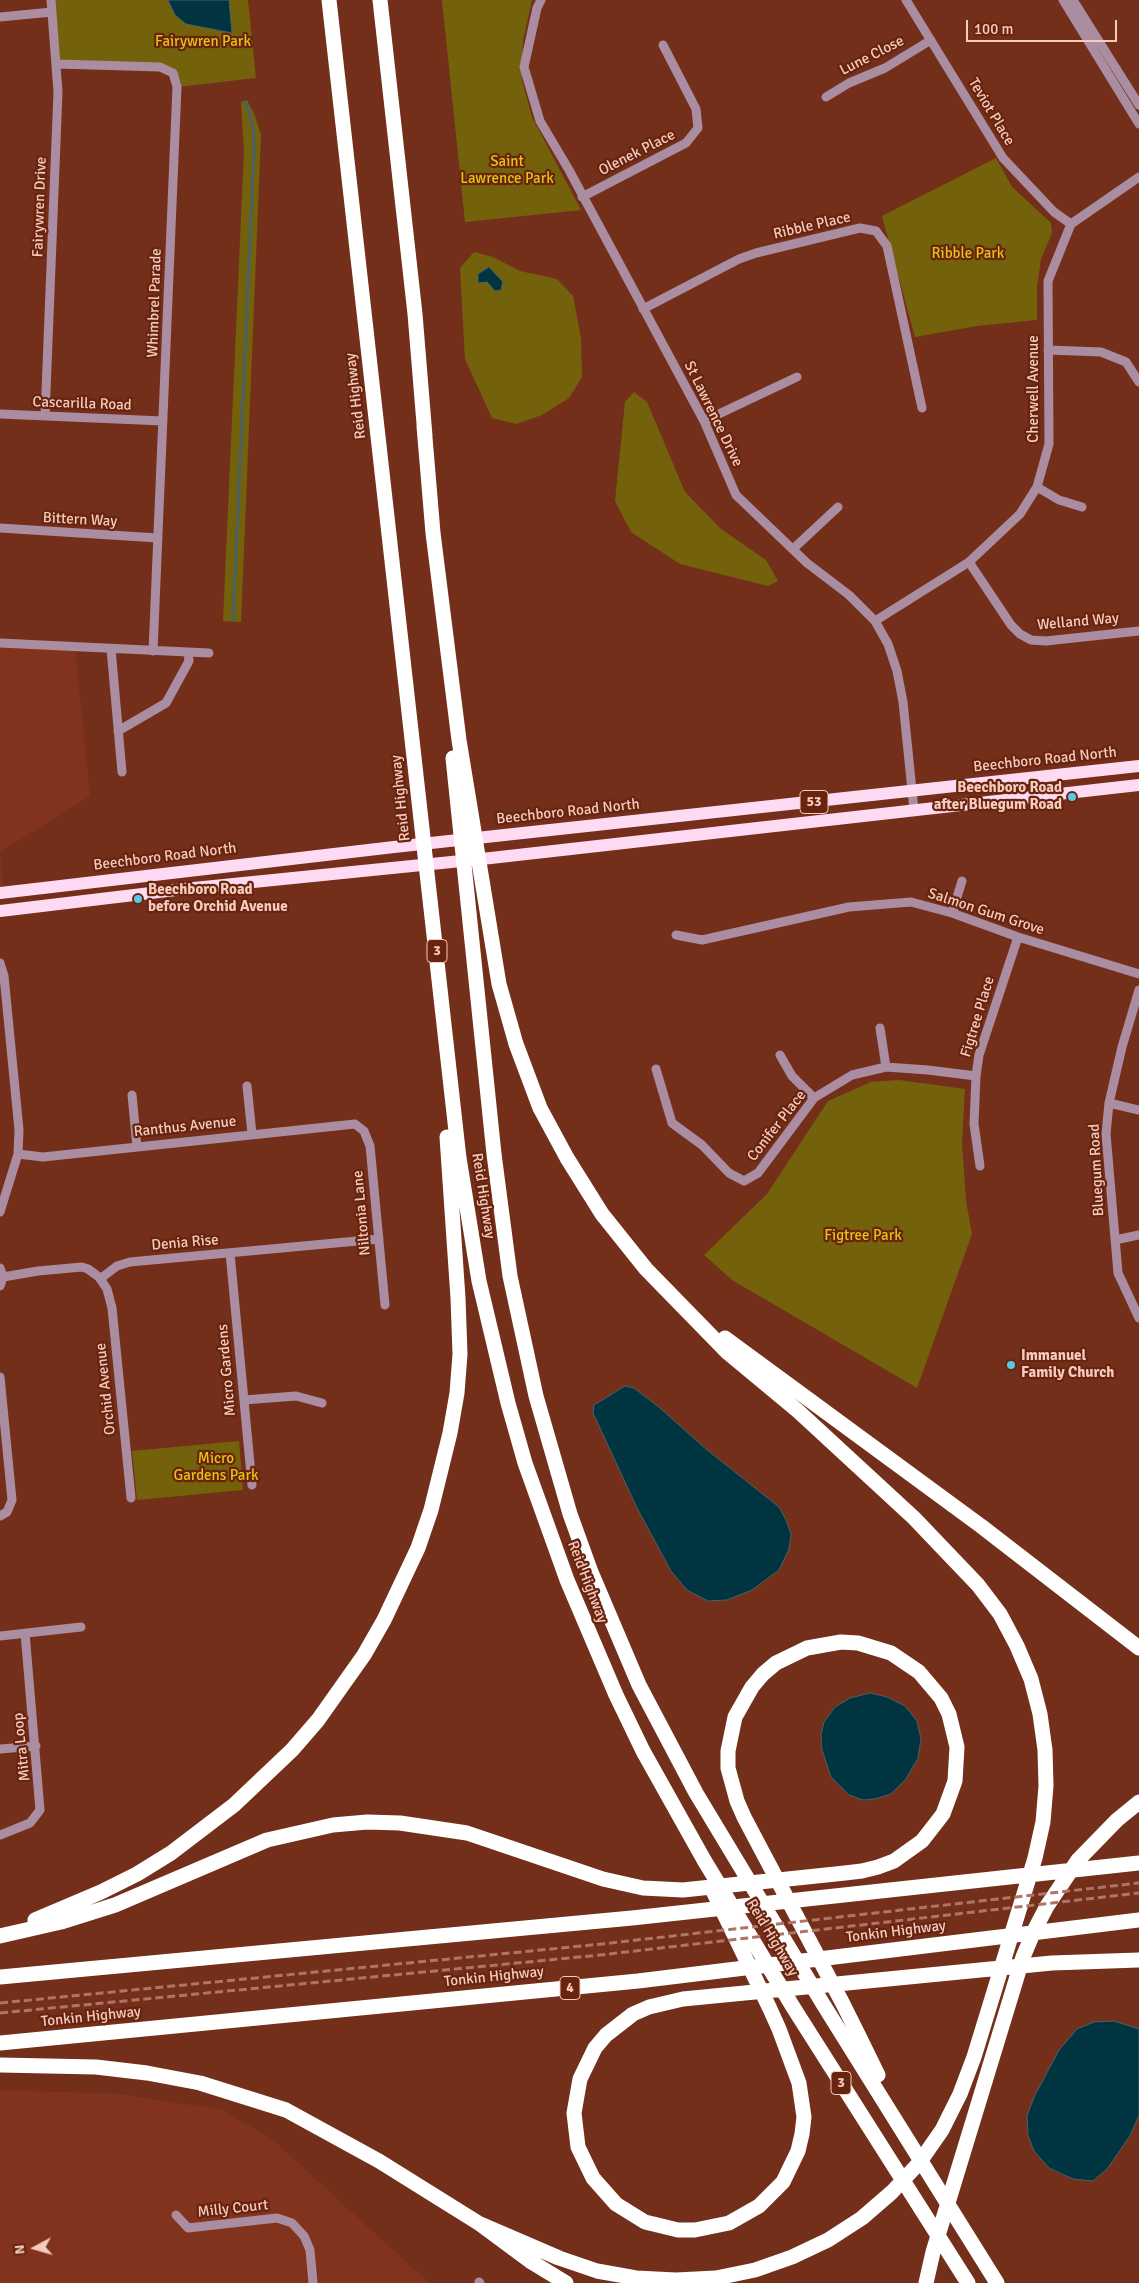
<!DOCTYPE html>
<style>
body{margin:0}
#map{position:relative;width:1139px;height:2283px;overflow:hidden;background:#742f1b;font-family:Signika,sans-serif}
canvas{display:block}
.north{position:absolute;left:10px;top:2223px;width:50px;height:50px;-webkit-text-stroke:4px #68240f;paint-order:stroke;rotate:264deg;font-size:14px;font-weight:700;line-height:20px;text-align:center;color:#f5cbbe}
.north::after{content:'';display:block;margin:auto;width:18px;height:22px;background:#f5cbbe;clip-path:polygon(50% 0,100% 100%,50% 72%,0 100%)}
.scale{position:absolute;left:966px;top:20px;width:151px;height:22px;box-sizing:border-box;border:2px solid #f5cbbe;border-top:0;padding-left:6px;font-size:15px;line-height:18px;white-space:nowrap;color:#f5cbbe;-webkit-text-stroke:4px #68240f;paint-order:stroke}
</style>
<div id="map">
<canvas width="1139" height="2283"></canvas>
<div class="north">N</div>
<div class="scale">100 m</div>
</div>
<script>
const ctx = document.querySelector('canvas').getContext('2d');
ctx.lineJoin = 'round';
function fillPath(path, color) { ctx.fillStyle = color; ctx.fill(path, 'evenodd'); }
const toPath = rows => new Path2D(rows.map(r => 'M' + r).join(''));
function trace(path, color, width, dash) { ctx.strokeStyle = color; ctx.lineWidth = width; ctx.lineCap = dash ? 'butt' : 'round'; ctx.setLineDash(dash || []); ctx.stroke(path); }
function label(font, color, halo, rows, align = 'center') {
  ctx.font = font + ' Signika,sans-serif'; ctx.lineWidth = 4.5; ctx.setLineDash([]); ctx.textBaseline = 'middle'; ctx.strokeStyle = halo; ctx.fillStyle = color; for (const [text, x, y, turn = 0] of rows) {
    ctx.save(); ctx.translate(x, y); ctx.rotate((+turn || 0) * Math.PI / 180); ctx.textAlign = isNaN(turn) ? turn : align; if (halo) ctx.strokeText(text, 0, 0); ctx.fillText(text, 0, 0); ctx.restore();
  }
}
const built = toPath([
 [0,643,75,647,90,796,0,852,4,893,0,893],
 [0,2090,120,2094,223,2110,274,2141,429,2283,0,2283]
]);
const green = toPath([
 [51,0,248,0,256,78,177,87,173,73,160,67,57,64],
 [442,0,532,0,523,41,522,80,532,117,581,210,465,222],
 [247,100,255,116,261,135,241,622,223,621,244,151,241,102],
 [996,158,1012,187,1051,223,1052,233,1041,259,1037,287,1037,320,977,326,915,337,882,216],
 [474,252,493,257,520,271,557,279,573,296,581,338,582,377,569,398,542,415,516,424,492,418,465,359,460,268],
 [634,392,647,402,685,492,721,529,766,560,778,581,768,586,680,564,631,532,615,501,625,402],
 [899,1080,965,1089,962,1142,966,1201,972,1234,917,1388,732,1280,704,1255,767,1194,828,1101,871,1082],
 [239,1441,243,1490,137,1500,132,1451]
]);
const water = toPath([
 [168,0,229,0,232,33,186,24,175,15,168,0],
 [489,267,503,282,501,290,495,291,487,282,478,283,478,274,489,267],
 [625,1386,634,1388,660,1408,706,1449,779,1507,786,1520,791,1534,789,1549,779,1570,752,1590,727,1600,708,1601,687,1590,671,1571,637,1508,593,1413,594,1405,625,1386],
 [870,1693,887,1697,905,1706,917,1721,921,1739,918,1758,906,1779,891,1794,875,1799,863,1800,849,1795,831,1777,822,1750,821,1735,824,1722,835,1707,850,1698,870,1693],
 [1114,2021,1139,2029,1139,2115,1130,2136,1107,2169,1093,2181,1073,2179,1049,2168,1034,2151,1028,2135,1027,2116,1034,2097,1059,2050,1077,2029,1094,2022,1114,2021]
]);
const stream = toPath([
 [233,620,254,151,253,127,246,102]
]);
const minor = toPath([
 [541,0,537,8,524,67,540,121,569,170,704,421,736,495,807,563,849,595,875,621,888,644,897,671,903,702,914,810],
 [906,0,1003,158,1054,212,1071,224],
 [1063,0,1139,124],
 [1073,0,1139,105],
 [0,17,52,12],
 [57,64,160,67,173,73,177,87,153,651],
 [826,97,849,83,885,68,931,40],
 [582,197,686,143,698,128,696,109,663,45],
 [643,309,739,259,756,253,860,228,876,231,887,246,922,408],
 [1048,350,1101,352,1126,362,1139,382],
 [0,414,163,421],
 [45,416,58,92,51,0],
 [704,421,797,377],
 [1037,487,1059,500,1082,507],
 [0,528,158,538],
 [793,549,838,507],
 [969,562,1011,625,1020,634,1031,640,1046,641,1139,631],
 [875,621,969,562,1020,514,1037,487,1049,444,1048,281,1071,224,1139,177],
 [0,643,209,653],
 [111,649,122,772],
 [118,731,166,703,189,661,188,653],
 [952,913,962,881],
 [676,935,702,940,849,907,911,902,952,913,1018,937,1139,974],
 [0,963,4,976,19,1130,18,1154,0,1212],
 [1139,990,1122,1047,1109,1103,1106,1134,1118,1273,1139,1318],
 [880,1028,886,1067],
 [780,1055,792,1076,814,1098],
 [656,1069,672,1123,702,1145,729,1173,744,1181,758,1173,814,1098,852,1075,886,1067,928,1070,976,1076],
 [247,1086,252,1134],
 [132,1095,137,1147],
 [1109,1103,1139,1110],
 [18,1154,43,1157,355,1124,364,1131,370,1146,385,1305],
 [980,1166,974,1124,976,1076,979,1055,1018,937],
 [1115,1240,1139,1235],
 [230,1253,252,1485],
 [0,1268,3,1277,0,1286],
 [3,1277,38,1271,82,1267,88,1269,99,1277,107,1289,112,1308,131,1498],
 [100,1279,117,1266,130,1262,379,1239],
 [0,1377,12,1500,7,1512,0,1516],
 [244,1400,296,1396,322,1403],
 [0,1636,81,1627],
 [0,1749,36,1746],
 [0,1835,30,1823,40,1810,25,1633],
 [176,2215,188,2228,277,2218,292,2223,304,2236,310,2250,313,2283],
 [479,2282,480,2283]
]);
const major = toPath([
 [0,893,394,847,1139,766],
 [0,911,184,889,491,858,1139,785]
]);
const highway = toPath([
 [329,0,459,1158,479,1281,508,1403,525,1463,567,1580,616,1695,643,1751,704,1860,793,2007,968,2283],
 [380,0,415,314,425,436],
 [424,426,433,533,459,740,499,984,516,1044,540,1108,567,1158,602,1214,646,1269,727,1352,798,1411,914,1518,978,1585,1000,1614,1017,1646,1031,1679,1040,1714,1045,1750,1046,1786,1043,1822,1035,1858,974,2057,960,2094,942,2130,919,2163,892,2192,862,2218,828,2240,792,2257,755,2270,716,2278,676,2280,636,2278,597,2271,559,2258,480,2224],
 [453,758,494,1154,510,1276,536,1396,570,1514,591,1572,639,1685,696,1793,823,2004,997,2283],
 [725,1338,981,1526,1139,1648],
 [713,1891,770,2009,779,2029,799,2083,804,2117,802,2134,798,2151,783,2182,759,2206,729,2223,695,2230,678,2230,645,2222,616,2204,593,2178,578,2147,574,2113,580,2079,595,2048,606,2035,633,2014,649,2007,683,1999,1052,1963,1139,1960],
 [35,1920,101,1892,137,1874,171,1853,234,1805,292,1750,318,1720,364,1655,384,1620,418,1548,431,1510,450,1433,457,1393,460,1354,458,1298,447,1137],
 [0,1936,61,1922,115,1905,267,1840,333,1825,367,1822,400,1823,467,1833,603,1879,643,1888,683,1890,845,1873,862,1871,878,1867,894,1861,922,1841,943,1814,955,1781,957,1747,949,1714,941,1698,919,1672,891,1653,858,1643,841,1642,807,1648,776,1663,763,1674,752,1687,735,1717,728,1751,728,1768,737,1801,744,1817,763,1853,842,2002,857,2032,878,2075],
 [0,1977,632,1918,1139,1863],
 [0,2043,638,1981,1139,1920],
 [0,2065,96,2067,147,2073,200,2083,286,2110,379,2161,480,2224,530,2261,566,2283],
 [926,2283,933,2252,1023,1957,1034,1931,1047,1906,1078,1860,1117,1820,1139,1802]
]);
const rail = toPath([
 [0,2003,602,1944,1139,1883],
 [0,2013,600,1955,1139,1893]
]);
const markers = [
 [1072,797,5,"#59c8e4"],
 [138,899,5,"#59c8e4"],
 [1011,1365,5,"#59c8e4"]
];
const shields = [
 [814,802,28],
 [437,951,20],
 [570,1988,20],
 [841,2083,20]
];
const shieldNames = [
 ["53",814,802],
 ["3",437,951],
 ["4",570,1988],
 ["3",841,2083]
];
const parkNames = [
 ["Fairywren Park",203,42],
 ["Saint",507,162],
 ["Lawrence Park",507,179],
 ["Ribble Park",968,254],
 ["Figtree Park",863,1236],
 ["Micro",216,1459],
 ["Gardens Park",216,1476]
];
const streetNames = [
 ["Lune Close",872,56,-27],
 ["Teviot Place",991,112,59],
 ["Olenek Place",637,153,-27],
 ["Fairywren Drive",40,207,-88],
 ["Ribble Place",812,226,-13],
 ["Whimbrel Parade",155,303,-88],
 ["Cherwell Avenue",1034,389,-90],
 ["Reid Highway",356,396,-97],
 ["Cascarilla Road",82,404,2],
 ["St Lawrence Drive",713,414,64],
 ["Bittern Way",80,520,3],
 ["Welland Way",1078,622,-5],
 ["Beechboro Road North",1045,760,-6],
 ["Reid Highway",401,798,-96],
 ["Beechboro Road North",568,812,-6],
 ["Beechboro Road North",165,857,-7],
 ["Salmon Gum Grove",986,912,18],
 ["Figtree Place",978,1017,-73],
 ["Conifer Place",777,1126,-52],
 ["Ranthus Avenue",185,1127,-6],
 ["Bluegum Road",1097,1170,-93],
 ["Reid Highway",483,1196,81],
 ["Niltonia Lane",362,1213,-95],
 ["Denia Rise",185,1243,-5],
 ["Micro Gardens",227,1370,-95],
 ["Orchid Avenue",106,1389,-96],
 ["Reid Highway",587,1582,69],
 ["Mitra Loop",22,1747,-96],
 ["Tonkin Highway",896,1932,-7],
 ["Reid Highway",772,1938,59],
 ["Tonkin Highway",494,1977,-6],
 ["Tonkin Highway",91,2017,-6],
 ["Milly Court",233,2209,-6]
];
const poiNames = [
 ["Beechboro Road",1062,788,"right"],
 ["after Bluegum Road",1062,805,"right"],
 ["Beechboro Road",148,890],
 ["before Orchid Avenue",148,907],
 ["Immanuel",1021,1356],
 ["Family Church",1021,1373]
];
fillPath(built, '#81331d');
fillPath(green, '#73620b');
fillPath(water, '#003440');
trace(water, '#4a6166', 1);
trace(stream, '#4a6166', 3);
trace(minor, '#ab8da2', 9);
trace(major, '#ffdaf3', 12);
trace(highway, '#fff', 15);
trace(rail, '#ae7564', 3, [8, 4]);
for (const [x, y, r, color] of markers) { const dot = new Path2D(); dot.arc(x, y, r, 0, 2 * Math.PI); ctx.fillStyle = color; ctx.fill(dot); trace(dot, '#68240f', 2); }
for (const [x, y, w] of shields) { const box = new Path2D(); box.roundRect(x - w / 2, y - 11.5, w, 23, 4); ctx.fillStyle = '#68240f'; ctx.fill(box); trace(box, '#f5cbbe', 1); }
label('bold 14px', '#f5cbbe', null, shieldNames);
label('15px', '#e4c416', '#68240f', parkNames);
label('15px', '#f5cbbe', '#68240f', streetNames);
label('bold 15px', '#f5cbbe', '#68240f', poiNames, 'left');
</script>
